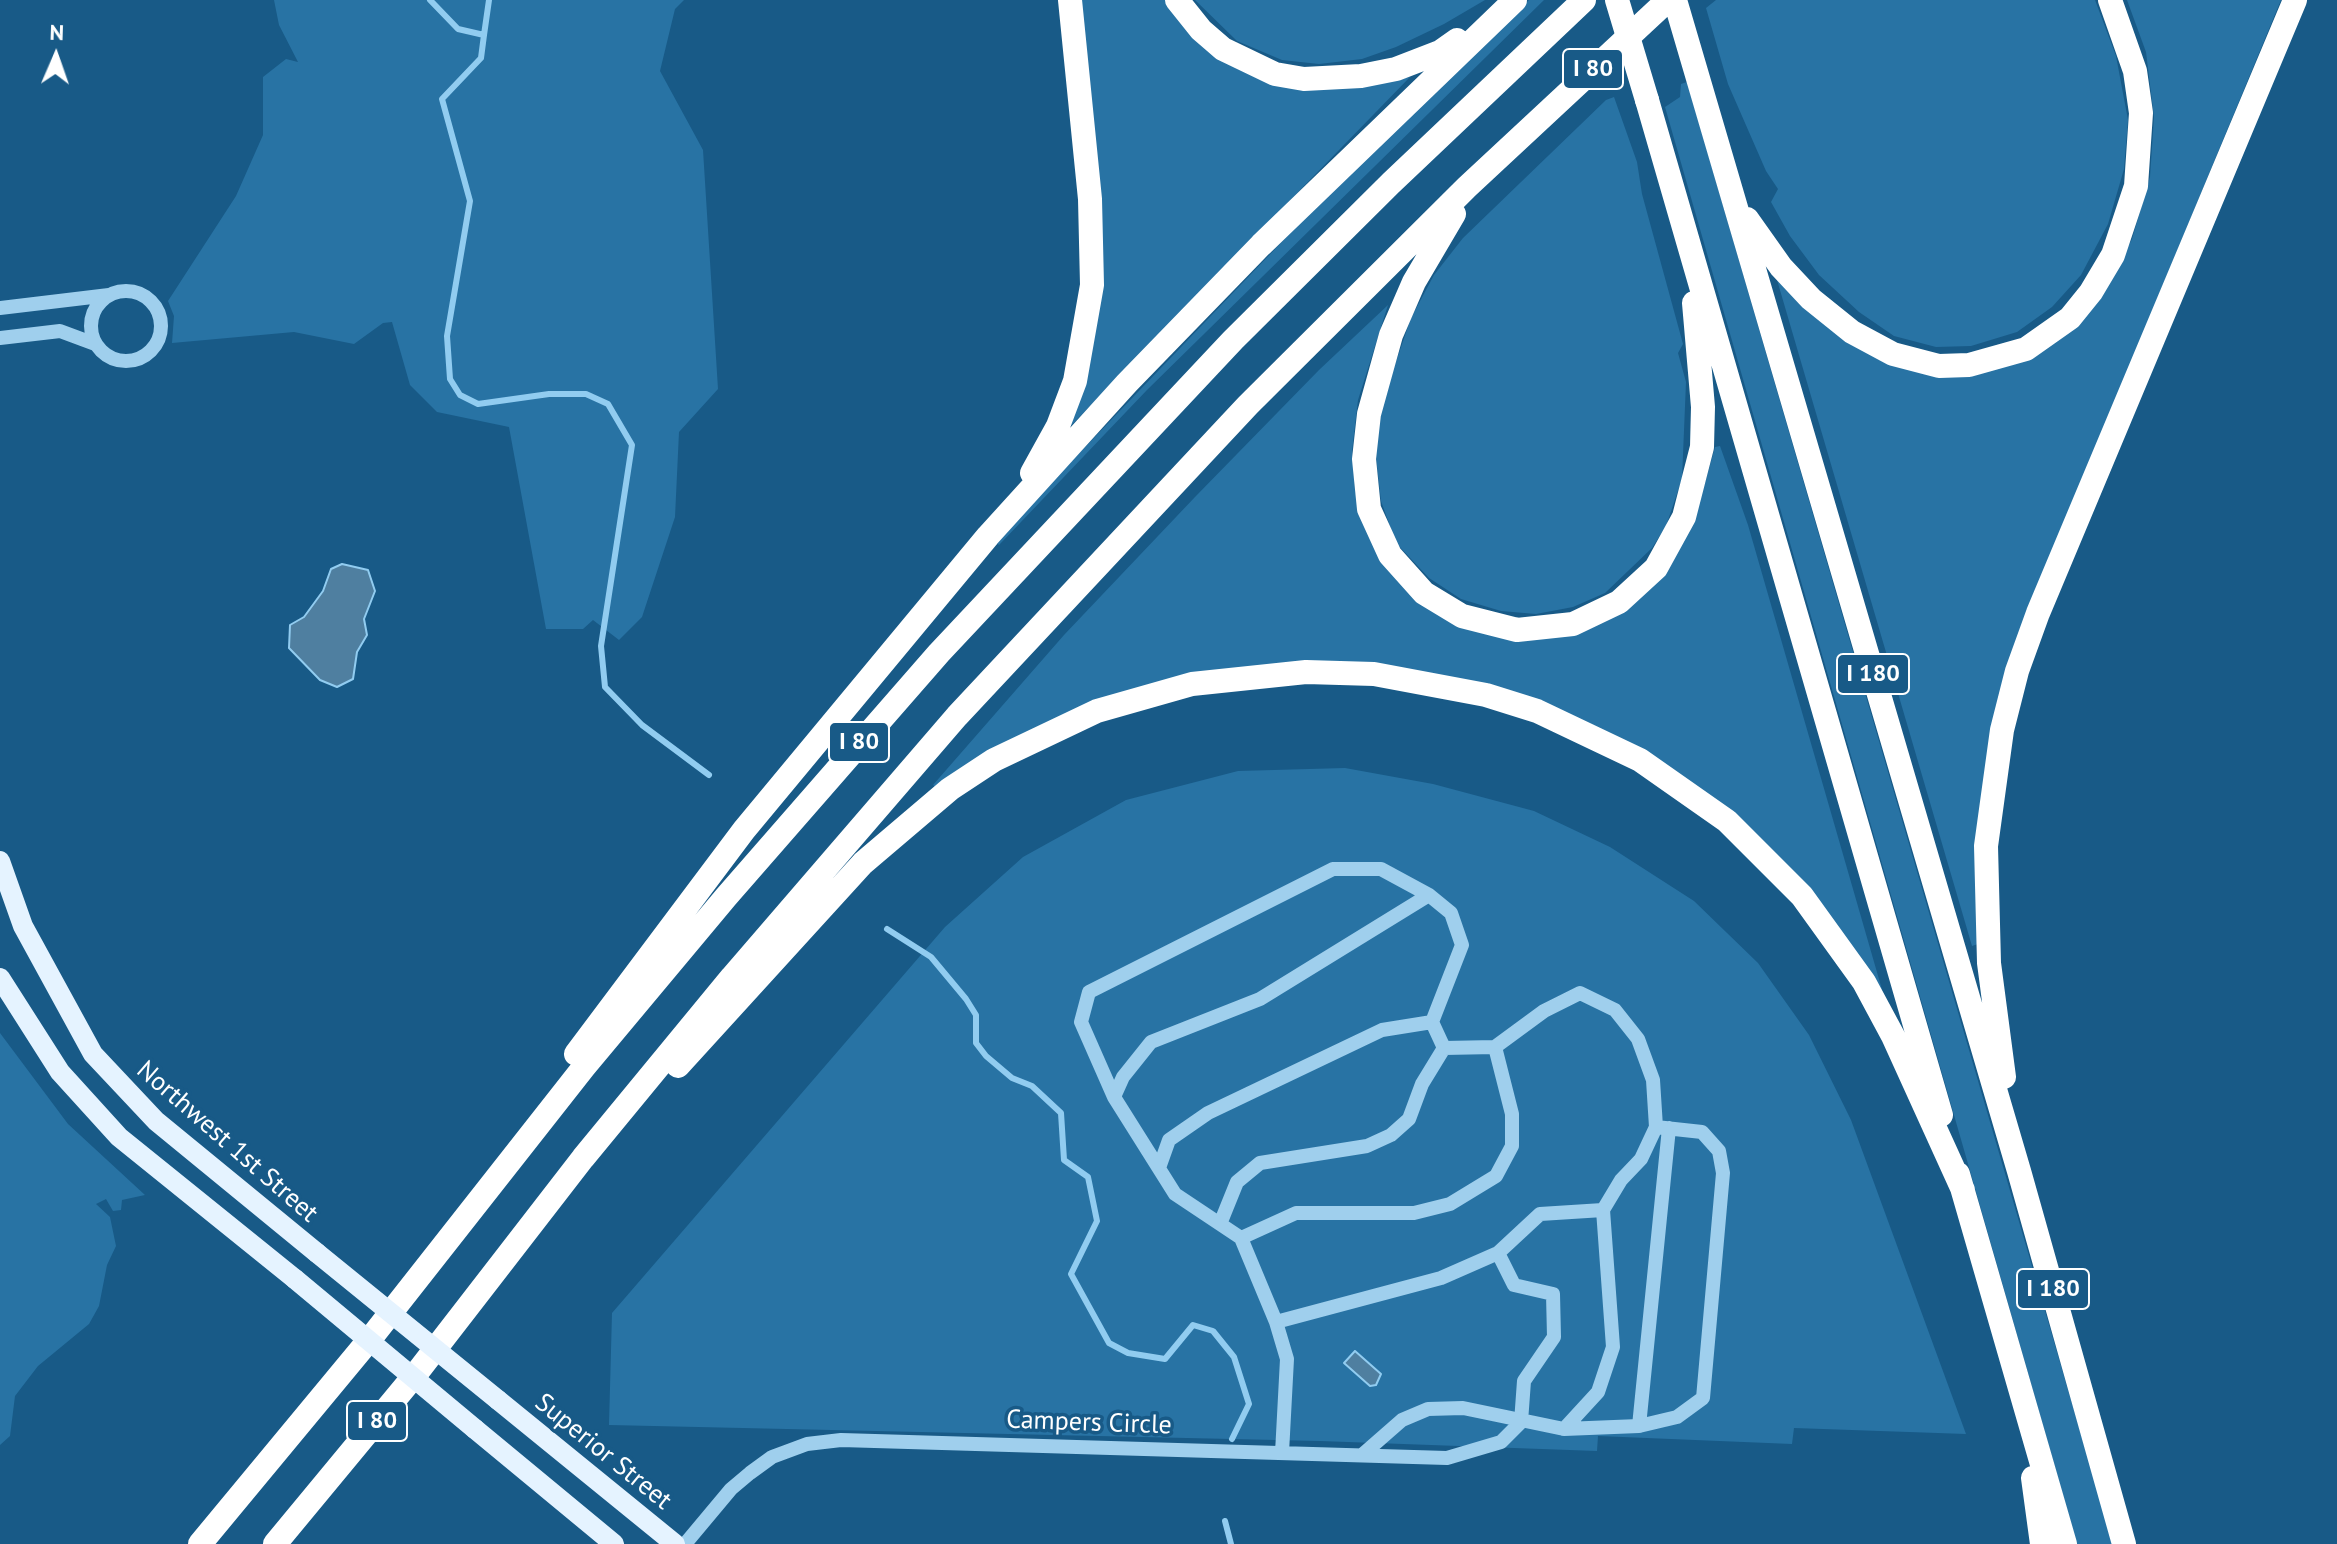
<!DOCTYPE html>
<style>
body{margin:0}
#map{position:relative;width:2337px;height:1544px;overflow:hidden;background:#185a87;font-family:"PT Sans",sans-serif}
canvas{display:block}
.north{position:absolute;left:16px;top:16px;width:80px;height:80px;-webkit-text-stroke:6px #185a87;paint-order:stroke;rotate:2deg;font-size:22px;font-weight:700;line-height:32px;text-align:center;color:#fff}
.north::after{content:'';display:block;margin:auto;width:28px;height:36px;background:#fff;clip-path:polygon(50% 0,100% 100%,50% 72%,0 100%)}
</style>
<div id="map">
<canvas width="2337" height="1544"></canvas>
<div class="north">N</div>
</div>
<script>
const ctx = document.querySelector('canvas').getContext('2d');
ctx.lineJoin = 'round';
function fillPath(path, color) { ctx.fillStyle = color; ctx.fill(path, 'evenodd'); }
const toPath = rows => new Path2D(rows.map(r => 'M' + r).join(''));
function trace(path, color, width, dash) { ctx.strokeStyle = color; ctx.lineWidth = width; ctx.lineCap = dash ? 'butt' : 'round'; ctx.setLineDash(dash || []); ctx.stroke(path); }
function label(font, color, halo, rows, align = 'center') {
  ctx.font = font + ' "PT Sans",sans-serif'; ctx.lineWidth = 7; ctx.setLineDash([]); ctx.textBaseline = 'middle'; ctx.strokeStyle = halo; ctx.fillStyle = color; for (const [text, x, y, turn = 0] of rows) {
    ctx.save(); ctx.translate(x, y); ctx.rotate((+turn || 0) * Math.PI / 180); ctx.textAlign = isNaN(turn) ? turn : align; if (halo) ctx.strokeText(text, 0, 0); ctx.fillText(text, 0, 0); ctx.restore();
  }
}
const green = toPath([
 [274,0,684,0,675,9,660,71,703,150,718,389,679,432,675,517,642,617,619,640,593,620,583,629,546,629,509,427,437,412,410,385,392,322,383,323,354,344,294,332,172,343,174,316,168,301,236,196,263,135,263,77,286,59,298,62,279,25],
 [1076,0,1165,0,1186,29,1228,64,1368,86,1410,77,1056,441,1094,309],
 [1195,0,1485,0,1444,24,1396,47,1362,59,1319,64,1282,60,1237,41],
 [1529,0,1544,0,1147,390,999,545,995,541,1369,151],
 [1716,0,2095,0,2116,56,2128,120,2124,169,2108,224,2081,275,2052,307,2017,332,1971,346,1936,347,1894,336,1859,312,1819,275,1790,236,1771,202,1778,189,1766,171,1728,84,1706,8],
 [2127,0,2281,0,2025,618,1978,944,1972,946,1770,256,1861,348,1984,370,2103,294,2132,239,2150,177,2154,117,2146,52],
 [1687,82,2101,1503,2112,1544,2077,1544,1665,107,1680,97,1681,84],
 [1614,97,1637,162,1642,194,1683,344,1678,353,1686,382,1682,479,1666,526,1652,548,1605,593,1573,607,1536,614,1501,611,1461,599,1429,578,1396,543,1381,501,1375,448,1379,411,1411,318,1434,275,1463,238,1606,100],
 [1388,305,1358,400,1352,451,1355,491,1371,540,1413,596,1565,635,1604,622,1630,606,1705,483,1715,447,1720,446,1748,525,1885,1000,1742,822,1495,689,1177,679,939,790,933,785,1064,635,1195,497,1319,370],
 [1345,768,1433,784,1534,811,1610,847,1694,901,1758,963,1809,1035,1851,1120,1966,1434,1794,1428,1792,1444,1598,1436,1597,1451,1320,1441,609,1425,612,1313,945,927,1023,857,1126,800,1238,771],
 [0,1033,68,1124,145,1195,122,1200,121,1210,113,1211,106,1199,96,1204,110,1217,116,1246,107,1265,99,1306,89,1324,38,1366,15,1396,10,1436,0,1445]
]);
const water = toPath([
 [342,564,368,570,375,591,364,619,367,635,357,652,353,679,337,687,320,680,289,648,290,625,304,617,323,591,331,569,342,564],
 [1355,1351,1381,1374,1376,1385,1370,1386,1344,1363,1355,1351]
]);
const stream = toPath([
 [430,0,458,29,484,35,481,58,442,99,470,201,447,336,450,379,460,395,478,404,549,394,586,394,608,404,632,445,601,646,605,687,642,725,709,775],
 [484,35,489,0],
 [887,929,931,957,966,999,976,1015,976,1043,986,1056,1012,1078,1032,1086,1061,1113,1064,1160,1088,1177,1097,1221,1071,1274,1109,1343,1128,1353,1165,1359,1193,1325,1213,1331,1234,1357,1249,1404,1232,1439],
 [1225,1521,1231,1544]
]);
const minor = toPath([
 '91 326a35 35 0 1 1 70 0a35 35 0 1 1-70 0Z',
 [0,308,109,295],
 [0,338,60,331,95,344],
 [1333,869,1381,869,1429,895,1451,913,1462,945,1432,1022,1444,1048,1495,1047,1544,1011,1580,993,1615,1010,1638,1039,1653,1080,1656,1127,1641,1159,1621,1180,1603,1210,1540,1214,1498,1253,1441,1278,1276,1322,1241,1238,1175,1194,1114,1097,1081,1022,1089,992,1333,869],
 [1114,1097,1123,1077,1151,1042,1260,999,1429,895],
 [1159,1168,1169,1140,1208,1113,1382,1030,1432,1022],
 [1220,1224,1237,1182,1260,1163,1367,1146,1391,1135,1409,1119,1422,1084,1444,1048],
 [1241,1238,1296,1213,1414,1213,1450,1204,1496,1176,1512,1146,1512,1114,1495,1047],
 [1276,1322,1287,1359,1282,1453],
 [1639,1426,1669,1128],
 [1564,1429,1598,1392,1613,1347,1603,1210],
 [1362,1455,1402,1420,1428,1409,1463,1408,1564,1429,1639,1426,1677,1417,1703,1398,1723,1173,1719,1151,1702,1132,1656,1127],
 [685,1544,731,1489,750,1473,772,1457,807,1444,841,1440,1447,1458,1501,1442,1521,1422,1524,1381,1554,1337,1553,1294,1514,1285,1498,1253]
]);
const major = toPath([
 [0,861,23,926,93,1054,156,1121,317,1253],
 [0,978,60,1072,119,1137,295,1279],
 [498,1400,675,1544],
 [475,1429,614,1544]
]);
const highway = toPath([
 [1177,0,1201,30,1223,49,1275,74,1304,79,1361,76,1396,69,1440,52,1457,40],
 [1675,0,2019,1171,2124,1544],
 [1647,100,1941,1115],
 [1454,214,1414,282,1391,335,1369,414,1364,459,1369,509,1390,555,1424,593,1462,616,1517,630,1573,624,1619,602,1656,568,1684,517,1702,447,1703,407,1694,303],
 [1747,219,1781,267,1811,299,1852,332,1893,354,1939,366,1969,365,2026,349,2070,318,2091,292,2113,255,2136,186,2141,113,2135,71,2110,0],
 [1032,473,1058,426,1075,381,1092,285,1090,199,1070,0],
 [576,1054,744,830,988,536,1127,383,1261,245,1515,0],
 [678,1066,863,863,950,789,994,760,1097,711,1192,684,1306,672,1374,674,1486,695,1537,711,1640,760,1727,821,1802,896,1864,982,1893,1036,1963,1190],
 [2004,1077,1989,963,1986,846,2002,730,2017,671,2038,613,2295,0],
 [1958,1174,2065,1544],
 [2033,1478,2042,1544],
 [200,1544,374,1334,584,1067,726,897,939,653,1233,340,1391,183,1584,0],
 [275,1544,419,1370,583,1158,732,977,957,716,1248,405,1467,187,1668,0]
]);
const majorBridge = toPath([
 [317,1253,498,1400],
 [295,1279,475,1429]
]);
const highwayBridge = toPath([
 [1617,0,1647,100]
]);
const shields = [
 [1593,69,60],
 [1873,674,72],
 [859,742,60],
 [2053,1289,72],
 [377,1421,60]
];
const shieldNames = [
 ["I 80",1593,69],
 ["I 180",1873,674],
 ["I 80",859,742],
 ["I 180",2053,1289],
 ["I 80",377,1421]
];
const streetNames = [
 ["Northwest 1st Street",227,1142,41],
 ["Campers Circle",1089,1423,2],
 ["Superior Street",603,1452,39]
];
fillPath(green, '#2873a4');
fillPath(water, '#4f7fa0');
trace(water, '#91ccf0', 2);
trace(stream, '#91ccf0', 6);
trace(minor, '#9fcfed', 14);
trace(major, '#e5f3ff', 20);
trace(highway, '#fff', 24);
trace(majorBridge, '#e5f3ff', 20);
trace(highwayBridge, '#fff', 24);
for (const [x, y, w] of shields) { const box = new Path2D(); box.roundRect(x - w / 2, y - 20, w, 40, 6); ctx.fillStyle = '#185a87'; ctx.fill(box); trace(box, '#fff', 2); }
label('bold 24px', '#fff', null, shieldNames);
label('26px', '#fff', '#185a87', streetNames);
</script>
